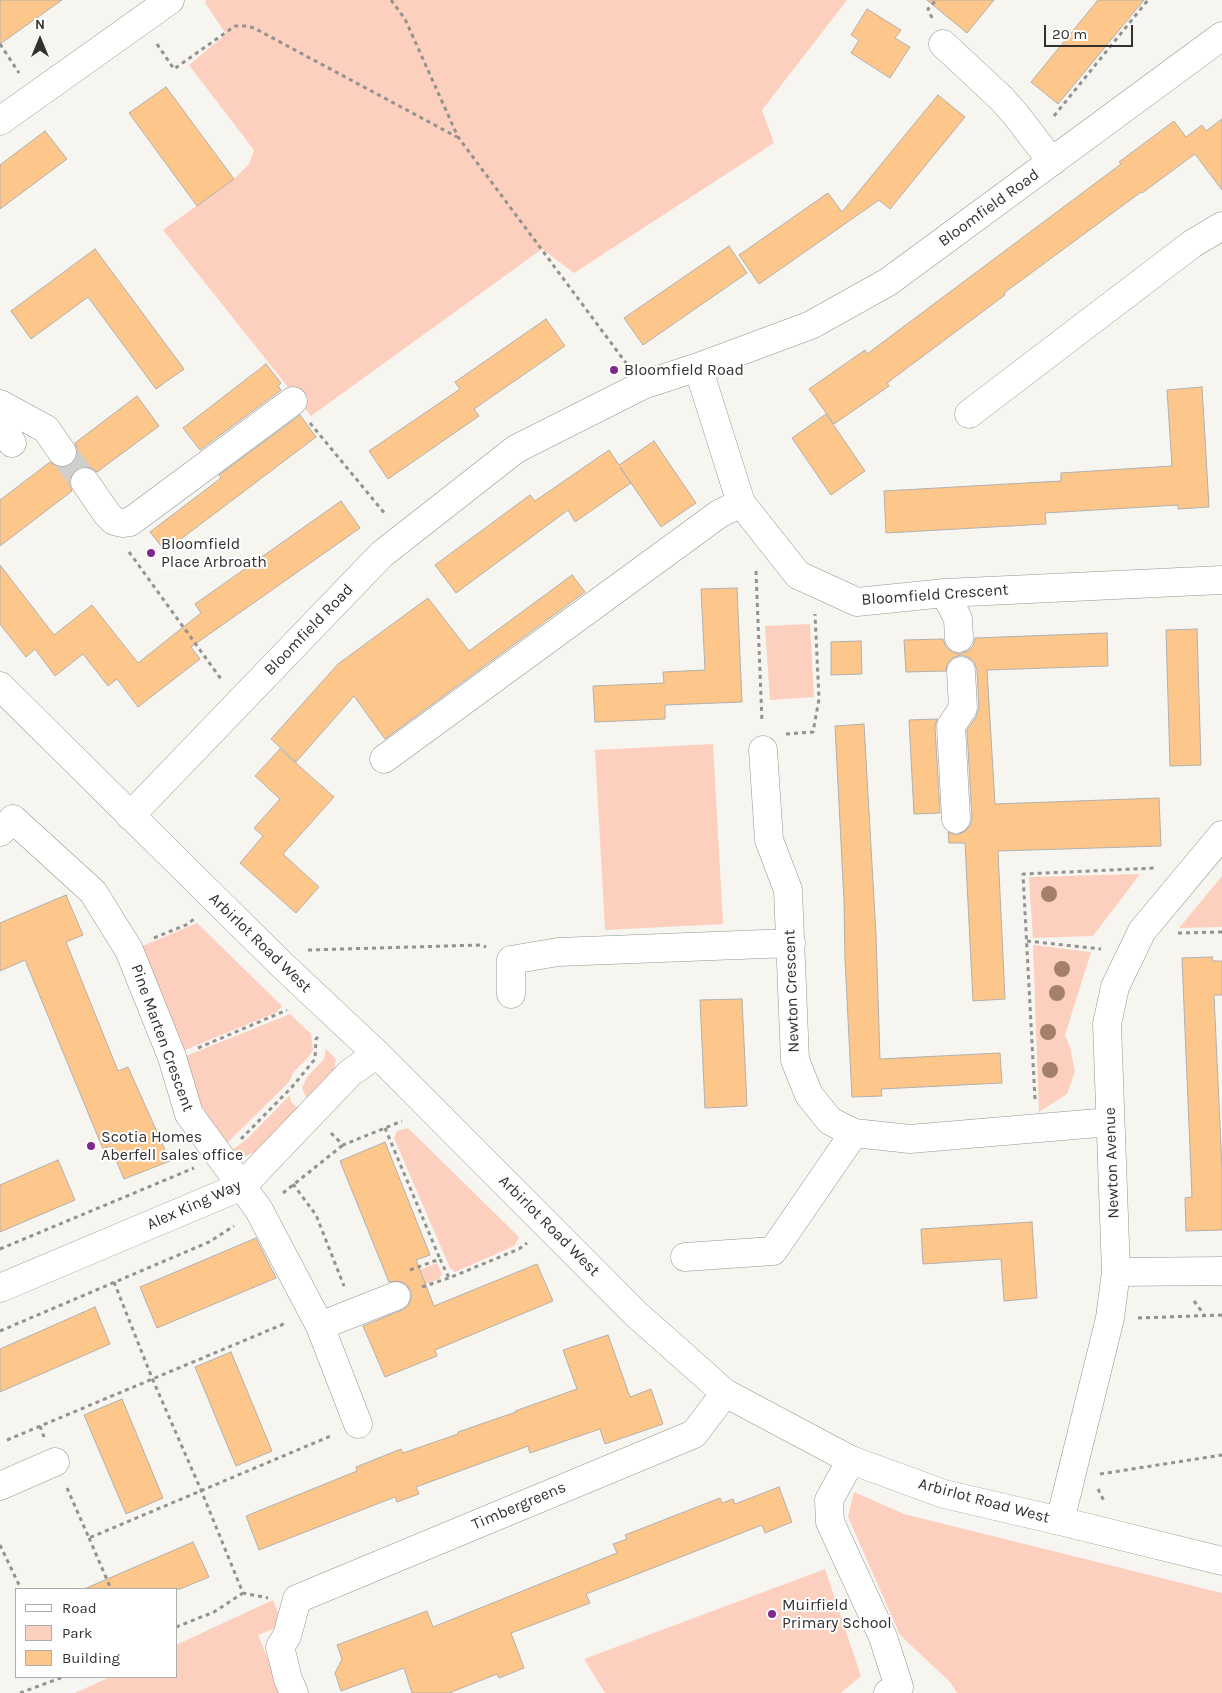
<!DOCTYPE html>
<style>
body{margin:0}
#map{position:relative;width:1222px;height:1693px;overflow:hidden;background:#f6f5f0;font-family:Karla,sans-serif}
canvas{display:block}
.legend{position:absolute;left:15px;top:1588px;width:162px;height:90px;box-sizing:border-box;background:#fff;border:1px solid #adadac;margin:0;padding:6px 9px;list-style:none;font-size:15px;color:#323130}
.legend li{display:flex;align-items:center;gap:10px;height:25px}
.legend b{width:25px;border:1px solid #adadac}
.north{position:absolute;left:15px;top:15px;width:50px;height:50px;-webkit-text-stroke:4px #fff;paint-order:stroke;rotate:0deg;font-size:14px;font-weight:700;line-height:20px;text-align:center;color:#323130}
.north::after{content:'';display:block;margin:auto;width:18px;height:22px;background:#323130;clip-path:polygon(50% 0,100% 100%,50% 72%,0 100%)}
.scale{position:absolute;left:1044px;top:25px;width:89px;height:22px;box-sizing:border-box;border:2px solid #323130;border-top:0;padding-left:6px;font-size:15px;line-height:18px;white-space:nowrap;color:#323130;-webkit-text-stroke:4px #fff;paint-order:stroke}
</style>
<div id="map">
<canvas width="1222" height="1693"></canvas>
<ul class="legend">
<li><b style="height:6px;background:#fff"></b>Road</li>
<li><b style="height:14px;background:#fdcfbe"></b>Park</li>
<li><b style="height:14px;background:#fdc78b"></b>Building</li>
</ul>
<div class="north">N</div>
<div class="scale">20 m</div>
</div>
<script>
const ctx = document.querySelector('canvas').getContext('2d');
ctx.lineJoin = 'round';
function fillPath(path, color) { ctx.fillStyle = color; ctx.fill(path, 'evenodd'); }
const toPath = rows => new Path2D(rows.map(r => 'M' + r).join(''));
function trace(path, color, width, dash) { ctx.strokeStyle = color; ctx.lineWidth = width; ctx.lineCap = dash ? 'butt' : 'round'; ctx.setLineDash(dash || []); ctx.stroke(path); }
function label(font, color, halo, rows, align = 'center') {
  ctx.font = font + ' Karla,sans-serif'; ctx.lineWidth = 4; ctx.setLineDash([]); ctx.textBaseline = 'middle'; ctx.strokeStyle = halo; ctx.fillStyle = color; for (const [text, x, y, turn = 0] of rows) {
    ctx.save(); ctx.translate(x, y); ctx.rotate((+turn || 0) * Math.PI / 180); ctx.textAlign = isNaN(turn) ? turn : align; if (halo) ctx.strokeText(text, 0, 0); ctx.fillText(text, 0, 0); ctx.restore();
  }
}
const green = toPath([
 [206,0,847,0,762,110,774,143,574,273,542,249,311,416,163,230,234,179,249,164,254,150,189,65,226,34,205,3],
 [810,624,814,697,770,700,765,626],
 [713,744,723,924,605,930,595,750],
 [1140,874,1093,936,1033,938,1029,877],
 [1222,876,1222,927,1179,928],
 [197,923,282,1006,277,1012,185,1050,140,947],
 [1033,945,1091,952,1065,1035,1070,1047,1075,1071,1067,1094,1039,1112],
 [290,1014,311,1034,313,1049,311,1054,293,1073,289,1082,227,1143,200,1104,186,1056],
 [326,1049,336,1059,334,1070,329,1081,308,1102,302,1088,307,1077,324,1059],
 [290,1095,291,1102,299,1109,259,1150,246,1156,239,1154,232,1150,247,1139],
 [408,1128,519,1237,514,1246,455,1272,450,1268,394,1138,397,1131],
 [437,1263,442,1274,439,1279,401,1293,394,1280],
 [854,1492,904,1514,1222,1593,1222,1693,957,1693,950,1682,900,1635,848,1517],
 [825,1569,861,1676,841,1693,605,1693,584,1659],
 [273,1600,283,1625,258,1635,282,1693,75,1693,110,1677,176,1677,176,1645]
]);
const building = toPath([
 [0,0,62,0,0,44,0,0],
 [927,0,994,0,967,33,927,0],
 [1098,0,1144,0,1058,104,1031,82,1098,0],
 [867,9,901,30,895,38,910,47,890,78,851,53,859,40,851,35,867,9],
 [166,87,234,179,197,206,129,113,166,87],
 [938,95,965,117,890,209,879,200,759,284,739,255,828,193,842,212,938,95],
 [1222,119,1222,190,1195,154,1142,193,1141,192,1004,293,1005,295,887,383,889,386,834,424,809,389,865,350,867,354,1121,164,1119,162,1174,121,1186,137,1202,125,1206,131,1222,119],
 [45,131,67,159,0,209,0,165,45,131],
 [729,246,747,273,643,345,624,318,729,246],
 [95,249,184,369,156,389,88,297,31,339,11,311,95,249],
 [546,319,565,346,474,409,479,416,388,479,369,451,460,389,455,382,546,319],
 [266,364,281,383,278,386,281,390,200,450,183,428,266,364],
 [1202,387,1209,507,1178,509,1178,505,1045,513,1046,524,886,533,884,491,1061,481,1061,473,1172,466,1167,390,1202,387],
 [137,396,159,426,97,472,91,468,84,466,76,469,71,475,69,483,72,491,0,546,0,500,50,462,56,466,63,468,71,464,76,459,78,451,75,443,137,396],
 [826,414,865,471,831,495,792,438,826,414],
 [300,415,316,437,165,551,150,532,221,478,219,475,300,415],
 [654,441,696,503,661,527,620,467,631,483,575,522,568,510,456,593,435,565,530,495,535,501,609,450,619,465,654,441],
 [341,501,360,528,191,647,200,659,138,707,117,679,108,686,83,654,55,676,35,649,26,657,0,624,0,565,54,635,92,605,138,663,201,613,195,604,341,501],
 [572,575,585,592,385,739,354,696,296,762,271,739,338,664,428,598,469,651,572,575],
 [737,588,742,702,665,705,665,719,595,722,593,686,664,683,663,672,705,670,701,589,737,588],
 [1197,629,1201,765,1170,766,1166,630,1197,629],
 [1107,633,1108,666,987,670,995,804,1159,798,1161,846,998,851,1005,999,973,1001,965,843,949,843,948,832,956,835,964,832,970,826,972,819,967,730,976,717,979,708,977,670,974,662,968,657,961,655,952,658,947,664,946,671,906,672,904,640,943,639,946,647,952,652,959,654,968,651,973,646,975,638,1107,633],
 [861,641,862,674,831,675,831,642,861,641],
 [937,719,935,727,940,813,914,814,909,720,937,719],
 [864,724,876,935,880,1059,1000,1053,1002,1083,881,1089,882,1096,852,1097,845,960,844,901,835,726,864,724],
 [280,749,334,797,283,854,319,887,296,913,240,863,263,836,254,828,280,799,255,776,280,749],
 [66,895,83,935,66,942,118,1071,128,1067,170,1161,124,1179,110,1146,103,1149,25,960,0,971,0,923,66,895],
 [1212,957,1213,961,1222,961,1222,995,1214,995,1222,1169,1222,1230,1186,1231,1185,1198,1192,1197,1182,958,1212,957],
 [742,999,747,1106,705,1108,700,1000,742,999],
 [385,1142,430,1255,416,1260,434,1306,537,1264,553,1301,435,1350,437,1356,385,1377,363,1326,402,1310,408,1306,411,1299,411,1291,406,1284,399,1281,389,1282,340,1161,385,1142],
 [58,1160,75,1200,0,1232,0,1185,58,1160],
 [1032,1222,1037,1298,1004,1301,1001,1259,923,1264,921,1229,1032,1222],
 [256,1238,276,1278,157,1328,140,1287,256,1238],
 [95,1307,110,1344,0,1392,0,1349,95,1307],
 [608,1335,630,1397,651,1389,663,1424,605,1444,600,1429,530,1453,528,1446,416,1487,419,1494,397,1502,395,1497,259,1550,246,1516,357,1471,356,1467,401,1449,403,1453,458,1434,458,1432,516,1412,515,1411,577,1389,563,1350,608,1335],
 [231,1352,272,1451,236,1466,195,1367,231,1352],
 [122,1399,163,1498,126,1514,84,1415,122,1399],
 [779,1487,792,1522,765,1533,762,1525,640,1573,586,1594,590,1603,511,1633,524,1668,499,1678,497,1674,449,1693,412,1693,404,1668,341,1691,335,1673,342,1659,337,1645,427,1611,433,1627,617,1553,613,1544,627,1539,625,1535,720,1498,722,1503,733,1499,735,1504,779,1487],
 [193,1542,209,1577,180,1589,84,1589,193,1542]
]);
const minorTunnel = toPath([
 [62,452,85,482]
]);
const path = toPath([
 [391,0,405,19,458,137,626,363],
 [932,18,928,9,936,0],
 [0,44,19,73],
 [157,44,174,69,235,26,247,26,254,28,457,137],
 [1054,116,1148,0],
 [310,423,386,515],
 [129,552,221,679],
 [756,571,762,722],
 [786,734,813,732,819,699,815,614],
 [1178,933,1222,932],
 [154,938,188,924,195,918],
 [1027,941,1101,949],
 [308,950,481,945,486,947],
 [198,1048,287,1010],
 [1035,1099,1023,874,1156,868],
 [385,1128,440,1259],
 [331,1133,343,1145,402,1121],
 [241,1139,292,1087,315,1059,316,1039,318,1037],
 [293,1184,316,1215,344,1286],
 [283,1193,343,1145],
 [0,1249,194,1168],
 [410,1270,440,1259,449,1278],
 [114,1282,152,1378,201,1490,243,1593,268,1598],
 [422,1287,449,1278,519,1249,527,1243],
 [1194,1301,1205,1316],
 [1138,1318,1222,1315],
 [0,1331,209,1242,234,1226],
 [40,1426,44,1437],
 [7,1440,286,1323],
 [1100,1474,1222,1455],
 [67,1488,89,1538,333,1435],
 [1098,1489,1104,1501],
 [89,1538,111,1589],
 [0,1545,21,1589],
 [176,1627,214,1612,243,1593],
 [20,1693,63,1677]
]);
const minor = toPath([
 [943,44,1002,99,1016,115,1052,162],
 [0,121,170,0],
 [698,367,741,503,798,575,857,602,945,593,1222,580],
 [0,404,46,429,62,452],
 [969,414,1192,244,1222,226],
 [0,424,12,443],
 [85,482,107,514,114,521,122,523,130,522,293,401],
 [945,593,958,619,959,638],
 [763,750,769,840,788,890,795,1060,809,1095,830,1121,854,1133,910,1139,1110,1122],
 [384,759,719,514,741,503],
 [130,816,382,554,516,449,643,385,698,367,811,325,888,282,1222,36],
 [956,819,951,726,963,708,961,671],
 [0,832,13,819,93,892,129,950,172,1057,189,1114,259,1210,320,1326,358,1424],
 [511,994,511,960,558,952,791,943],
 [685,1257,773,1251,854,1133],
 [1116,1272,1222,1271],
 [0,1288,242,1186,350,1073,377,1054],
 [320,1326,396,1296],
 [851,1460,829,1500,830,1522,883,1637,899,1687,888,1693],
 [0,1486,55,1462],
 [1060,1521,1110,1318,1116,1272,1107,1024,1115,987,1142,931,1222,835],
 [294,1693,288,1679,280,1647,287,1636,297,1599,694,1434,725,1393]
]);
const major = toPath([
 [0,686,281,964,377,1054,636,1314,725,1393,851,1460,944,1494,1060,1521,1222,1561]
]);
const trees = [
 [1049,894],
 [1062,969],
 [1057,993],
 [1048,1032],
 [1050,1070]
];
const markers = [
 [614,370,5,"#822692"],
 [151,553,5,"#822692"],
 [91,1146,5,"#822692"],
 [772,1614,5,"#822692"]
];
const streetNames = [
 ["Bloomfield Road",989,208,-36],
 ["Bloomfield Crescent",935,595,-4],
 ["Bloomfield Road",309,630,-46],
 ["Arbirlot Road West",260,943,44],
 ["Newton Crescent",792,991,-92],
 ["Pine Marten Crescent",162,1038,70],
 ["Newton Avenue",1112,1163,-92],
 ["Alex King Way",194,1205,-24],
 ["Arbirlot Road West",549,1226,45],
 ["Arbirlot Road West",984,1501,15],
 ["Timbergreens",519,1506,-23]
];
const poiNames = [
 ["Bloomfield Road",624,370],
 ["Bloomfield",161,544],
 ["Place Arbroath",161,562],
 ["Scotia Homes",101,1137],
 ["Aberfell sales office",101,1155],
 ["Muirfield",782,1605],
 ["Primary School",782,1623]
];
fillPath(green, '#fdcfbe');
fillPath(building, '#fdc78b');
trace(building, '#b2afac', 1);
trace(minorTunnel, '#cfceca', 28, [28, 14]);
trace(minor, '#959490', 29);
trace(major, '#959490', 29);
trace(path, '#93928f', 3, [4, 4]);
trace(minor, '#fff', 28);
trace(major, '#fff', 28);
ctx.fillStyle = '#a47f6c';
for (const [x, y] of trees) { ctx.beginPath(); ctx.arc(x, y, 8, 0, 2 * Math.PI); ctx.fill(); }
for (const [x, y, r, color] of markers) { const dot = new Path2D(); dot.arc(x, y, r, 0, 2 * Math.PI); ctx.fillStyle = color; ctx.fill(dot); trace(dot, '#fff', 2); }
label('16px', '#323130', '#fff', streetNames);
label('16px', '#323130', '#fff', poiNames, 'left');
</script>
